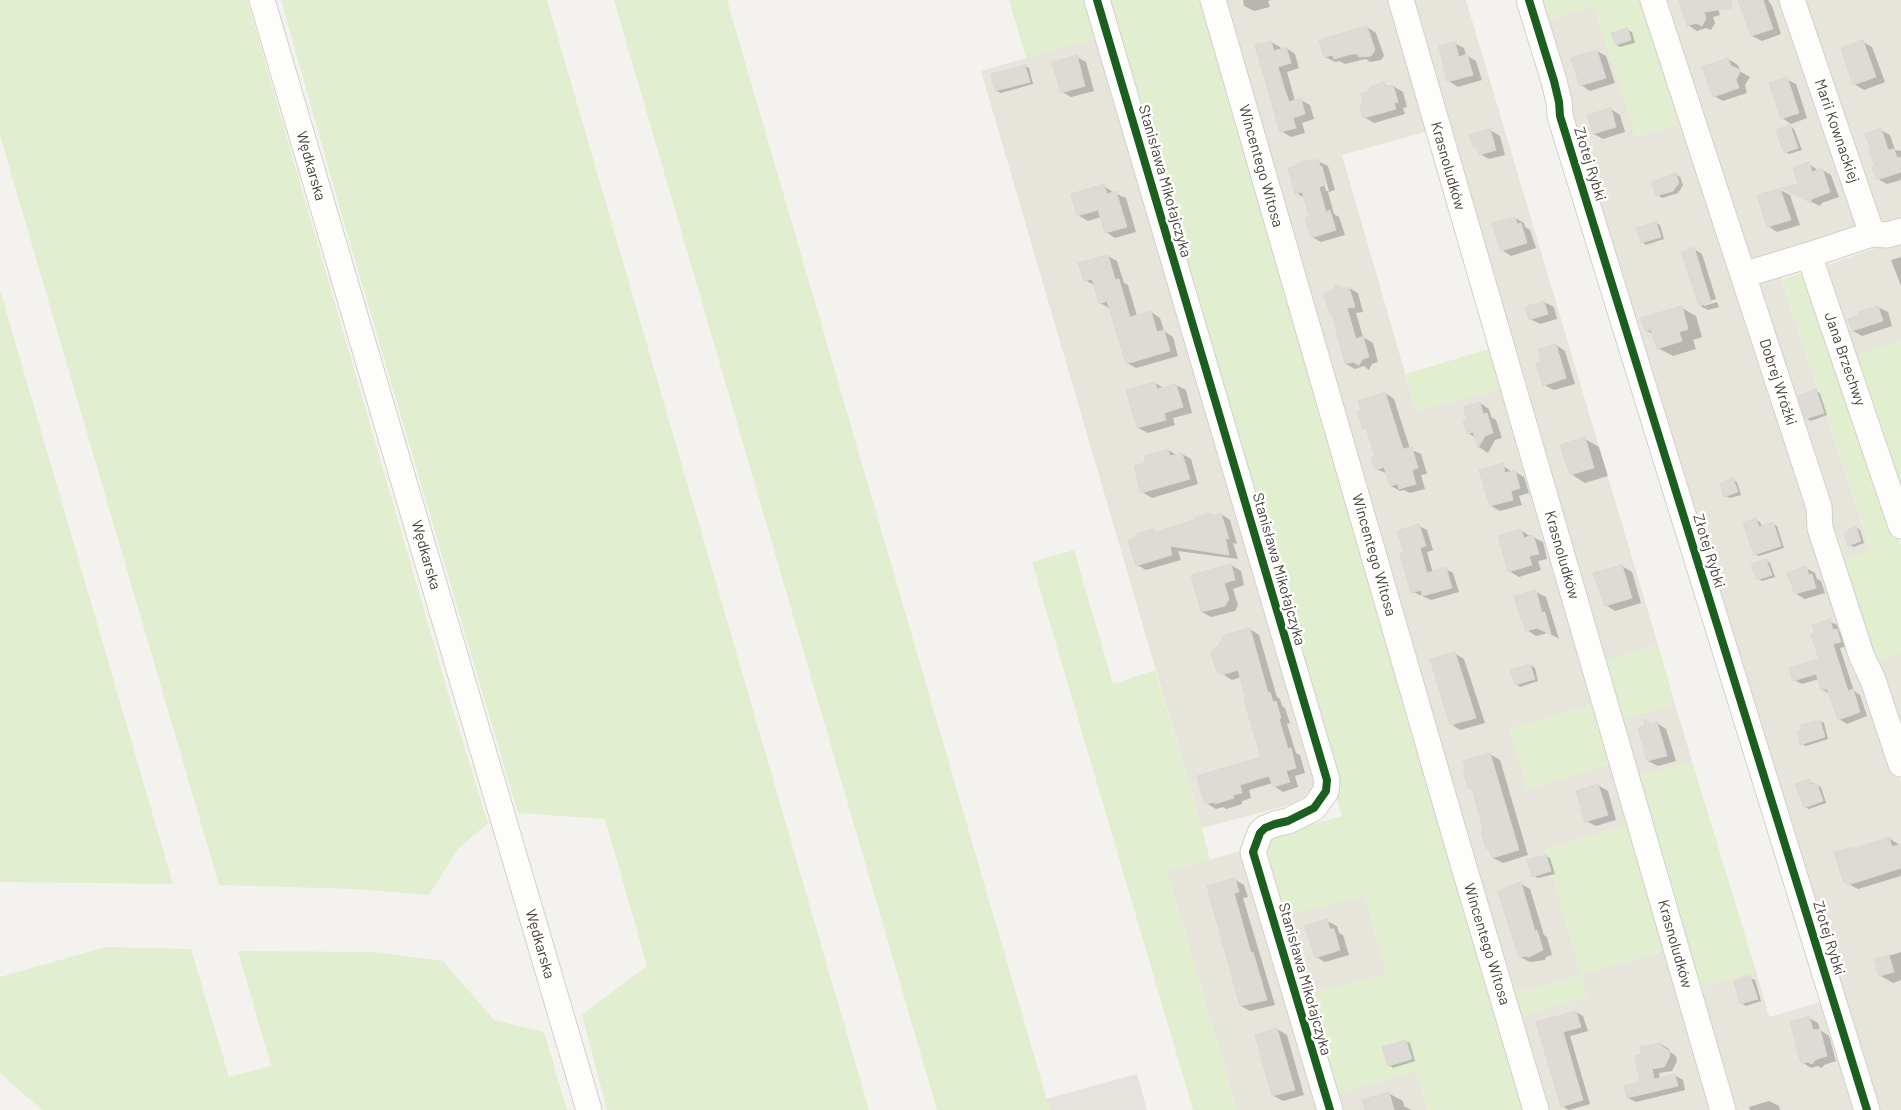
<!DOCTYPE html>
<meta charset="utf-8">
<style>
body{margin:0}
canvas{display:block;background:#f4f2ee}
</style>
<canvas width="1901" height="1110"></canvas>
<script>
const ctx = document.querySelector('canvas').getContext('2d');
ctx.lineJoin = 'round';
function fillPath(path, color) { ctx.fillStyle = color; ctx.fill(path, 'evenodd'); }
const toPath = rows => new Path2D(rows.map(r => 'M' + r).join(''));
function trace(path, color, width, dash) { ctx.strokeStyle = color; ctx.lineWidth = width; ctx.lineCap = dash ? 'butt' : 'round'; ctx.setLineDash(dash || []); ctx.stroke(path); }
function label(font, color, halo, rows, align = 'center') {
  ctx.font = font + ' Barlow,sans-serif'; ctx.lineWidth = 5; ctx.setLineDash([]); ctx.textBaseline = 'middle'; ctx.strokeStyle = halo; ctx.fillStyle = color; for (const [text, x, y, turn = 0] of rows) {
    ctx.save(); ctx.translate(x, y); ctx.rotate((+turn || 0) * Math.PI / 180); ctx.textAlign = isNaN(turn) ? turn : align; if (halo) ctx.strokeText(text, 0, 0); ctx.fillText(text, 0, 0); ctx.restore();
  }
}
const residential = toPath([
 [1223,0,1395,0,1432,130,1342,155,1416,411,1506,387,1598,702,1510,729,1527,790,1617,762,1636,822,1545,850,1581,975,1670,949,1717,1110,1547,1110,1522,1025,1528,1014,1587,996,1581,975,1521,992,1510,987],
 [1409,0,1466,0,1658,645,1598,663],
 [1663,0,1784,0,1860,223,1857,232,1747,261],
 [1800,0,1901,0,1901,223,1876,224],
 [1594,5,1636,137,1688,120,1901,783,1901,1110,1873,1110,1543,21],
 [1098,37,1317,785,1308,800,1202,828,981,71],
 [1901,239,1901,341,1849,358,1818,268],
 [1778,268,1871,551,1846,559,1836,531,1827,532,1752,286],
 [1901,653,1901,735,1877,662],
 [1675,704,1692,761,1637,777,1620,720],
 [1241,851,1248,854,1323,1110,1237,1110,1167,871],
 [1364,895,1387,974,1306,995,1282,917],
 [1756,971,1769,1017,1828,1000,1861,1110,1728,1110,1693,989],
 [1416,1071,1427,1110,1339,1110,1335,1094]
]);
const industrial = toPath([
 [1137,1074,1147,1110,1050,1110,1046,1099]
]);
const green = toPath([
 [0,0,247,0,453,710,488,823,458,849,429,895,355,889,219,885,0,135],
 [281,0,547,0,869,1110,607,1110,582,1015,647,966,605,819,518,813,344,223],
 [614,0,727,0,1050,1110,937,1110],
 [1009,0,1087,0,1098,37,1026,58],
 [1104,0,1200,0,1523,1110,1427,1110,1416,1072,1335,1094,1306,995,1387,974,1364,896,1282,917,1262,846,1268,836,1342,816],
 [1537,0,1649,0,1688,120,1635,137,1594,5,1543,21],
 [1808,271,1901,546,1901,653,1877,662,1827,532,1836,530,1846,559,1871,550,1782,279],
 [0,290,173,884,0,882],
 [1901,341,1901,498,1849,358],
 [1495,347,1506,387,1416,411,1406,374],
 [1074,550,1113,684,1155,670,1202,828,1210,860,1167,871,1237,1110,1193,1110,1032,562],
 [1658,645,1675,704,1620,720,1603,661],
 [1598,702,1617,762,1527,790,1509,729],
 [1692,761,1756,971,1693,989,1632,778],
 [1633,823,1670,949,1581,975,1588,997,1528,1014,1522,1025,1510,987,1521,992,1581,975,1545,850],
 [106,947,191,949,229,1077,271,1066,238,951,374,952,443,961,494,1020,544,1032,567,1110,42,1110,0,1073,0,977]
]);
const shadow = toPath([
 [1243,0,1271,0,1268,1,1270,7,1254,11,1244,6],
 [1683,0,1715,0,1720,15,1713,17,1715,23,1711,30,1706,28,1697,31,1688,25],
 [1740,0,1768,0,1772,6,1781,34,1762,41,1752,36],
 [1367,27,1376,33,1384,56,1381,60,1370,62,1366,59,1345,64,1339,61,1335,62,1325,57],
 [1627,29,1632,32,1635,43,1620,47,1616,45],
 [1271,42,1280,47,1281,50,1286,48,1295,54,1299,68,1287,72,1292,90,1295,101,1301,100,1310,105,1314,119,1302,123,1305,133,1291,137,1281,131],
 [1863,42,1872,47,1885,82,1864,90,1854,84],
 [1454,43,1464,48,1466,55,1476,61,1482,80,1458,87,1449,81],
 [1597,51,1606,56,1615,83,1590,91,1581,85],
 [1077,57,1086,62,1094,91,1071,97,1062,92],
 [1728,59,1738,65,1741,72,1750,77,1745,85,1747,93,1723,101,1714,96],
 [1025,66,1029,68,1033,84,1001,93,996,91],
 [1786,79,1796,84,1807,118,1791,124,1782,118],
 [1383,84,1390,87,1393,86,1403,92,1407,107,1403,108,1405,114,1374,123,1364,117,1364,102,1369,93],
 [1611,109,1620,115,1625,132,1603,139,1594,134],
 [1790,127,1794,129,1802,150,1789,154,1785,152],
 [1490,130,1500,136,1505,155,1489,159,1480,154,1478,149,1474,146],
 [1881,130,1890,135,1895,150,1901,151,1901,180,1887,184,1878,179,1876,167],
 [1309,161,1312,163,1318,161,1328,166,1335,190,1328,192,1334,214,1339,217,1345,235,1321,242,1312,237,1311,217,1305,198,1296,193],
 [1319,166,1322,166,1329,191,1326,191],
 [1809,164,1819,171,1822,170,1831,175,1839,197,1822,203,1820,206,1784,189,1799,184],
 [1676,174,1680,177,1683,185,1678,193,1662,198,1658,195],
 [1104,186,1114,193,1126,198,1136,232,1115,238,1106,232,1101,217,1088,221,1078,215],
 [1780,190,1790,195,1800,225,1777,232,1768,226],
 [1515,218,1524,223,1525,227,1530,230,1536,248,1511,256,1502,250],
 [1656,223,1660,225,1664,239,1646,245,1642,242],
 [1694,249,1702,254,1716,299,1704,303,1704,306,1717,302,1719,307,1708,310,1700,306],
 [1108,256,1117,261,1124,283,1128,285,1137,316,1151,312,1160,318,1164,331,1173,337,1178,356,1136,368,1127,363,1111,309,1100,303,1094,285,1085,280],
 [1901,257,1901,286,1891,260],
 [1349,288,1358,293,1363,312,1356,313,1363,337,1373,343,1378,362,1372,364,1369,370,1364,366,1355,369,1346,364,1342,290],
 [1544,302,1554,307,1557,319,1540,324,1530,319],
 [1878,307,1888,312,1892,326,1862,336,1853,331],
 [1682,308,1696,316,1702,337,1693,340,1696,349,1673,356,1658,348,1655,335,1647,331],
 [1556,345,1565,351,1575,384,1554,390,1544,385,1543,362],
 [1155,383,1164,388,1176,385,1186,390,1192,413,1173,418,1175,425,1148,433,1138,428,1128,391],
 [1816,391,1820,393,1827,415,1811,421,1806,418],
 [1385,393,1394,399,1410,449,1421,454,1427,474,1421,475,1425,489,1410,493,1404,490,1400,491,1391,486,1388,474,1376,469,1377,456,1369,431,1364,428],
 [1480,403,1489,409,1491,417,1496,420,1502,438,1495,440,1488,453,1479,447,1476,438,1468,433,1468,420],
 [1585,439,1599,447,1608,476,1585,483,1571,474],
 [1168,450,1177,455,1182,454,1191,459,1198,484,1152,498,1142,492,1147,464],
 [1502,465,1512,472,1514,471,1524,477,1529,493,1519,496,1522,505,1500,511,1491,506],
 [1733,480,1737,482,1741,495,1730,498,1725,496],
 [1210,514,1214,516,1221,514,1230,520,1237,544,1233,543,1238,559,1178,551,1181,560,1146,570,1137,565,1154,531,1157,533,1196,521],
 [1756,520,1760,522,1762,527,1773,524,1777,526,1784,548,1759,556,1755,554],
 [1419,526,1427,530,1433,550,1427,552,1433,573,1446,569,1453,573,1459,592,1431,600,1413,592],
 [1856,527,1860,530,1864,543,1854,547,1849,545],
 [1521,530,1531,537,1533,537,1543,542,1547,559,1538,561,1541,570,1519,577,1509,571],
 [1766,560,1770,563,1775,577,1762,581,1758,579],
 [1231,565,1241,571,1244,585,1233,589,1238,605,1235,611,1211,617,1202,612],
 [1622,566,1632,572,1641,603,1615,611,1606,605],
 [1806,568,1815,573,1817,579,1821,581,1825,593,1805,599,1796,594],
 [1536,592,1546,597,1559,639,1548,633,1536,636,1527,630],
 [1829,621,1837,625,1839,631,1844,634,1848,646,1840,648,1854,691,1860,695,1867,716,1847,724,1839,719,1831,694,1822,690,1819,679,1802,684,1794,680,1821,660,1816,634],
 [1250,629,1259,635,1277,697,1280,699,1282,706,1285,708,1290,723,1287,724,1296,753,1300,755,1305,773,1295,776,1298,787,1283,792,1274,786,1273,783,1249,790,1251,798,1242,801,1242,804,1226,809,1223,807,1216,809,1206,803,1262,758,1241,677,1232,680,1218,671],
 [1454,653,1464,659,1485,723,1460,730,1451,724],
 [1530,665,1535,668,1538,681,1520,687,1516,684],
 [1820,721,1824,723,1828,739,1806,746,1801,744],
 [1657,723,1666,729,1676,761,1658,766,1648,761,1652,725],
 [1490,754,1500,760,1528,855,1503,863,1493,858,1491,850,1487,848,1485,832,1473,790,1470,788],
 [1810,781,1815,785,1821,787,1826,803,1809,809,1805,807],
 [1598,785,1608,791,1616,820,1596,826,1586,821],
 [1889,838,1901,846,1901,876,1858,889,1845,882,1852,848,1855,849],
 [1546,856,1550,858,1555,874,1538,878,1533,876],
 [1234,879,1244,885,1248,897,1243,898,1275,1005,1250,1011,1241,1006,1209,887],
 [1521,884,1530,889,1544,935,1547,937,1552,955,1546,957,1545,960,1530,962,1520,957],
 [1327,921,1337,926,1339,933,1343,935,1349,955,1325,962,1316,957],
 [1901,952,1901,980,1893,983,1881,976,1876,960],
 [1750,978,1755,980,1761,1001,1746,1006,1741,1003],
 [1576,1012,1583,1016,1588,1031,1570,1036,1590,1104,1569,1110,1562,1106,1538,1023],
 [1809,1018,1818,1023,1820,1030,1829,1036,1836,1061,1824,1065,1822,1068,1818,1066,1811,1068,1802,1062],
 [1277,1029,1287,1035,1304,1095,1283,1101,1274,1096,1256,1036],
 [1405,1041,1410,1043,1415,1061,1393,1068,1389,1065],
 [1661,1044,1669,1049,1670,1052,1676,1056,1677,1061,1672,1071,1659,1073,1660,1079,1675,1075,1683,1080,1685,1090,1636,1102,1628,1098,1641,1083,1643,1056],
 [1388,1093,1403,1101,1404,1106,1411,1110,1366,1110],
 [1769,1101,1779,1106,1780,1110,1750,1110,1749,1107]
]);
const building = toPath([
 [1679,0,1731,0,1732,8,1704,12,1706,18,1702,26,1696,23,1687,26,1679,0],
 [1738,0,1763,0,1773,29,1751,36,1738,0],
 [1367,26,1375,50,1371,56,1359,57,1358,54,1352,54,1334,59,1333,55,1324,57,1319,40,1367,26],
 [1628,28,1631,40,1615,45,1611,33,1628,28],
 [1863,40,1876,77,1853,85,1841,48,1863,40],
 [1271,41,1274,51,1286,47,1291,63,1278,67,1283,84,1289,102,1301,98,1305,114,1293,118,1296,128,1280,132,1255,45,1271,41],
 [1455,42,1459,57,1467,54,1473,75,1447,82,1439,46,1455,42],
 [1597,50,1606,78,1580,86,1571,58,1597,50],
 [1077,55,1085,86,1061,93,1052,62,1077,55],
 [1728,58,1731,66,1741,70,1736,80,1739,88,1713,97,1702,67,1728,58],
 [1025,65,1030,82,995,91,991,74,1025,65],
 [1787,77,1799,113,1781,119,1769,83,1787,77],
 [1384,82,1385,87,1393,85,1398,102,1394,103,1396,109,1363,118,1360,106,1363,101,1361,94,1368,92,1371,86,1384,82],
 [1611,108,1616,127,1593,134,1587,115,1611,108],
 [1790,125,1798,148,1784,153,1776,130,1790,125],
 [1881,128,1888,150,1894,149,1897,158,1901,157,1901,172,1877,180,1872,167,1875,166,1869,151,1871,150,1865,134,1881,128],
 [1490,129,1496,150,1479,155,1476,146,1473,147,1469,135,1490,129],
 [1318,159,1326,185,1319,187,1326,212,1330,210,1336,230,1311,238,1305,218,1309,216,1302,192,1295,194,1288,168,1296,166,1296,164,1309,160,1310,162,1318,159],
 [1809,162,1812,172,1822,168,1830,192,1812,199,1810,202,1781,188,1798,184,1793,168,1809,162],
 [1676,173,1679,183,1673,191,1656,196,1652,182,1676,173],
 [1104,184,1107,194,1116,191,1127,227,1105,233,1098,210,1077,216,1071,194,1104,184],
 [1780,189,1791,220,1767,227,1757,195,1780,189],
 [1515,217,1517,224,1521,223,1527,243,1501,251,1492,223,1515,217],
 [1656,222,1661,237,1641,243,1636,228,1656,222],
 [1694,247,1711,302,1699,306,1681,252,1694,247],
 [1108,255,1115,279,1119,279,1130,317,1151,311,1157,332,1164,330,1170,351,1126,364,1107,301,1099,304,1092,279,1084,281,1078,263,1108,255],
 [1336,285,1342,288,1349,287,1355,307,1347,308,1356,339,1363,336,1369,357,1363,359,1359,365,1353,362,1345,364,1332,314,1330,314,1324,294,1332,291,1336,285],
 [1544,301,1548,314,1529,320,1525,307,1544,301],
 [1682,306,1688,329,1679,332,1682,341,1657,349,1651,330,1645,331,1641,318,1682,306],
 [1878,306,1883,321,1852,331,1848,319,1859,315,1858,312,1878,306],
 [1556,344,1566,378,1543,386,1536,363,1541,361,1538,349,1556,344],
 [1155,382,1157,389,1176,384,1183,407,1164,413,1166,420,1137,428,1126,390,1155,382],
 [1816,389,1824,413,1805,419,1798,396,1816,389],
 [1385,392,1403,449,1412,447,1418,468,1412,470,1416,484,1399,489,1398,484,1390,486,1384,467,1375,470,1371,457,1375,456,1366,428,1363,429,1357,411,1361,410,1358,401,1385,392],
 [1480,402,1483,414,1487,413,1493,433,1485,436,1478,448,1473,432,1467,434,1463,420,1467,419,1463,407,1480,402],
 [1585,437,1594,468,1570,475,1560,445,1585,437],
 [1168,449,1170,456,1182,453,1190,479,1141,493,1134,466,1145,463,1145,456,1168,449],
 [1503,463,1505,473,1515,470,1520,488,1511,491,1513,500,1490,506,1479,470,1503,463],
 [1733,478,1738,492,1724,497,1720,483,1733,478],
 [1210,513,1211,516,1221,513,1229,539,1225,538,1229,555,1170,546,1172,555,1136,566,1128,540,1138,537,1137,534,1154,529,1155,532,1194,520,1194,518,1210,513],
 [1756,518,1759,527,1773,522,1781,546,1754,555,1743,523,1756,518],
 [1419,524,1426,546,1420,548,1427,573,1446,567,1452,588,1422,596,1421,590,1411,593,1400,553,1404,552,1397,531,1419,524],
 [1856,526,1861,541,1848,546,1844,533,1856,526],
 [1521,529,1524,538,1533,535,1539,554,1529,556,1532,565,1508,572,1498,536,1521,529],
 [1766,559,1772,575,1757,580,1751,564,1766,559],
 [1231,564,1235,580,1224,583,1229,599,1225,606,1201,612,1191,575,1231,564],
 [1622,565,1632,598,1605,606,1593,573,1622,565],
 [1806,566,1809,575,1812,574,1816,588,1795,594,1787,573,1806,566],
 [1536,590,1542,613,1545,612,1551,635,1537,628,1526,631,1523,620,1521,620,1514,596,1536,590],
 [1830,619,1833,630,1837,629,1841,642,1833,644,1848,691,1853,689,1860,712,1838,720,1827,689,1821,690,1816,674,1793,681,1789,668,1819,659,1811,634,1815,633,1812,625,1830,619],
 [1250,628,1268,693,1270,692,1273,702,1276,701,1281,718,1279,719,1288,749,1291,748,1296,768,1286,771,1290,782,1273,787,1269,776,1240,785,1242,793,1233,795,1234,798,1215,804,1215,802,1205,804,1197,776,1261,757,1244,700,1246,699,1238,670,1222,675,1217,672,1211,653,1214,648,1218,647,1224,635,1250,628],
 [1455,652,1476,718,1450,725,1430,659,1455,652],
 [1530,664,1535,679,1515,685,1510,670,1530,664],
 [1645,719,1651,724,1657,722,1667,756,1647,761,1638,728,1644,726,1645,719],
 [1820,720,1825,737,1800,745,1797,732,1802,730,1801,725,1820,720],
 [1490,753,1519,850,1492,858,1489,848,1486,849,1481,832,1483,831,1481,821,1472,788,1469,789,1463,772,1466,771,1463,761,1490,753],
 [1810,779,1812,785,1817,783,1823,801,1804,808,1795,784,1810,779],
 [1598,784,1608,815,1585,822,1576,791,1598,784],
 [1889,837,1892,847,1901,844,1901,868,1848,885,1846,882,1844,883,1834,852,1853,847,1853,849,1889,837],
 [1546,855,1551,871,1532,877,1527,860,1546,855],
 [1235,878,1239,892,1234,893,1251,953,1253,952,1267,1000,1240,1006,1207,886,1235,878],
 [1521,882,1535,931,1537,930,1543,950,1529,957,1526,956,1519,958,1498,891,1521,882],
 [1327,919,1330,929,1334,929,1340,950,1315,958,1305,926,1327,919],
 [1889,955,1894,972,1879,976,1874,959,1889,955],
 [1750,976,1758,999,1740,1004,1734,981,1750,976],
 [1576,1011,1581,1027,1563,1032,1583,1100,1561,1107,1536,1022,1576,1011],
 [1809,1016,1813,1030,1820,1029,1827,1056,1815,1060,1812,1064,1808,1062,1801,1063,1790,1022,1809,1016],
 [1277,1028,1295,1090,1272,1096,1255,1035,1277,1028],
 [1406,1040,1412,1059,1388,1066,1382,1047,1406,1040],
 [1661,1043,1662,1046,1669,1051,1670,1056,1664,1067,1652,1069,1654,1079,1675,1074,1678,1086,1627,1098,1624,1086,1640,1082,1635,1056,1642,1055,1640,1047,1661,1043],
 [1389,1092,1394,1110,1365,1110,1362,1100,1389,1092]
]);
const minor = toPath([
 [262,0,589,1110],
 [1097,0,1327,780,1326,791,1314,808,1288,821,1275,824,1265,828,1260,833,1253,852,1330,1110],
 [1213,0,1459,850,1536,1110],
 [1401,0,1723,1110],
 [1529,0,1554,81,1559,102,1560,116,1867,1110],
 [1653,0,1819,507,1820,528,1862,657,1873,680,1901,764],
 [1792,0,1872,234,1887,235,1901,231],
 [1872,234,1809,255,1901,526],
 [1743,275,1809,255]
]);
const cycleway = toPath([
 [1097,0,1327,780,1326,791,1314,808,1288,821,1275,824,1265,828,1260,833,1253,852,1330,1110],
 [1529,0,1554,81,1559,102,1560,116,1867,1110]
]);
const streetNames = [
 ["Marii Kownackiej",1837,131,71],
 ["Złotej Rybki",1590,164,73],
 ["Wędkarska",311,166,74],
 ["Wincentego Witosa",1261,166,74],
 ["Krasnoludków",1448,166,74],
 ["Stanisława Mikołajczyka",1165,181,74],
 ["Jana Brzechwy",1845,359,71],
 ["Dobrej Wróżki",1778,382,72],
 ["Złotej Rybki",1709,551,73],
 ["Wędkarska",426,555,74],
 ["Wincentego Witosa",1374,555,74],
 ["Krasnoludków",1562,555,74],
 ["Stanisława Mikołajczyka",1279,569,74],
 ["Złotej Rybki",1829,938,73],
 ["Wędkarska",540,944,74],
 ["Wincentego Witosa",1487,944,73],
 ["Krasnoludków",1675,944,74],
 ["Stanisława Mikołajczyka",1305,979,74]
];
fillPath(residential, '#e7e4dc');
fillPath(industrial, '#e6e2de');
fillPath(green, '#e1eecf');
fillPath(shadow, '#0003');
fillPath(building, '#dedbd6');
trace(building, '#dcd9d4', 1);
trace(minor, '#d2d0cb', 27);
trace(minor, '#fdfdfc', 25);
trace(cycleway, '#1b5e20', 8);
label('15px', '#4b4439', '#fff', streetNames);
</script>
